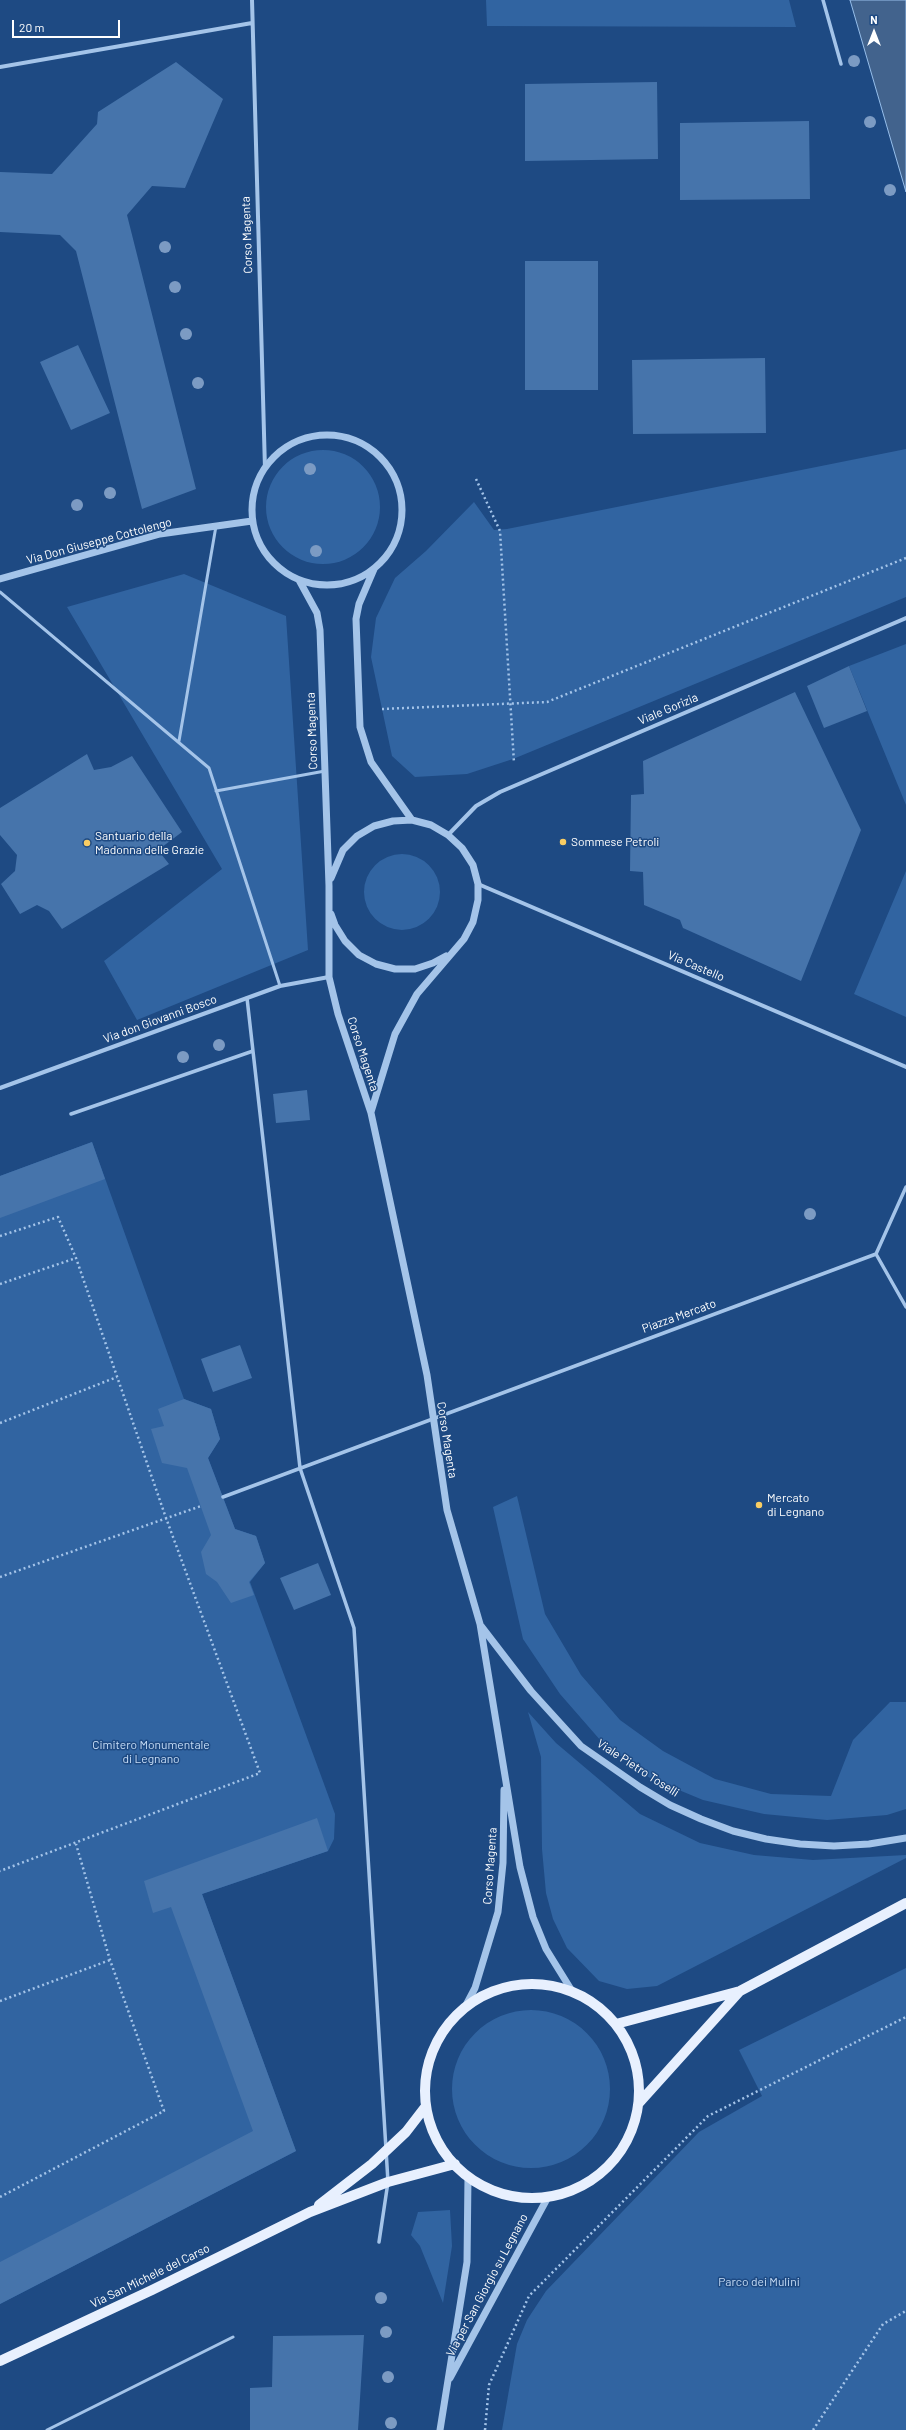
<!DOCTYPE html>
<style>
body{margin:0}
#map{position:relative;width:906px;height:2430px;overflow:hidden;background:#1e4a83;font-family:Barlow,sans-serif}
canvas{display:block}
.north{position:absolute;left:854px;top:12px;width:40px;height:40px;-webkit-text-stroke:3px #1e4a83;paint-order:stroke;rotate:0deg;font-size:11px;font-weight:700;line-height:16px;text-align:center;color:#fff}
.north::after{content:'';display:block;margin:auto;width:14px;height:18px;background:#fff;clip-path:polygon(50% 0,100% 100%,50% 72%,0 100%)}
.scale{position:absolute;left:12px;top:20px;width:108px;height:18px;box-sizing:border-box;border:2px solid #fff;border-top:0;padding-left:5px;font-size:12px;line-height:14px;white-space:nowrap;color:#fff;-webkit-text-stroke:3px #1e4a83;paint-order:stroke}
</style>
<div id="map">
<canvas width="906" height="2430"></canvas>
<div class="north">N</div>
<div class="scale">20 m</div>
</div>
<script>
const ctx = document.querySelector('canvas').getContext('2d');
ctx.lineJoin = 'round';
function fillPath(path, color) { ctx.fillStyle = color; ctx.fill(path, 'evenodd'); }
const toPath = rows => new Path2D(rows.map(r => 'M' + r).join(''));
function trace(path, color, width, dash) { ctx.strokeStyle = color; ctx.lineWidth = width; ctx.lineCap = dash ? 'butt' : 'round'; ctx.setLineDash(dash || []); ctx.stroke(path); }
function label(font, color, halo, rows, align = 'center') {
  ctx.font = font + ' Barlow,sans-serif'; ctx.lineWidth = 3; ctx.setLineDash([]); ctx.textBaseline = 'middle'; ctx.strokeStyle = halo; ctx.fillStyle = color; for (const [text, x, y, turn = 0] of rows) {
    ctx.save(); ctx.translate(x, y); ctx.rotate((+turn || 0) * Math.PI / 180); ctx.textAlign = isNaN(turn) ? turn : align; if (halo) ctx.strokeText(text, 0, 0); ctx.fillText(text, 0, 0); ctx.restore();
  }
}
const green = toPath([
 [486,0,789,0,796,27,487,26],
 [906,449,906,597,513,759,467,774,415,777,392,756,371,657,376,618,395,578,426,551,474,502,494,530,507,529],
 '266 507a57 57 0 1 1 114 0a57 57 0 1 1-114 0Z',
 [184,574,286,616,308,950,137,1020,104,961,222,869,67,607],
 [906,644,906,805,849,666],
 '364 892a38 38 0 1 1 76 0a38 38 0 1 1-76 0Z',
 [906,871,906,1017,854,994],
 [92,1142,184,1399,211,1409,220,1439,208,1458,235,1529,256,1536,265,1563,250,1582,335,1814,334,1839,328,1851,202,1894,296,2151,0,2304,0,1176],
 [517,1496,545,1614,581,1675,620,1720,663,1751,715,1779,771,1794,831,1796,853,1740,890,1702,906,1702,906,1809,887,1815,827,1820,764,1814,703,1800,650,1778,601,1741,560,1694,523,1639,493,1507],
 [528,1712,556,1743,640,1814,700,1843,754,1855,813,1860,906,1855,906,1858,657,1986,627,1989,599,1981,567,1948,553,1919,546,1893,542,1849,541,1757],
 [906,1968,906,2430,502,2430,517,2344,527,2320,546,2291,699,2132,762,2096,739,2050],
 '452 2089a79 79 0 1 1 158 0a79 79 0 1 1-158 0Z',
 [450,2210,452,2246,443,2303,420,2246,411,2235,418,2212]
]);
const water = toPath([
 [850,0,906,0,906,192,850,0]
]);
const building = toPath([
 [176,62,223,99,185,188,152,186,127,215,196,489,142,509,76,251,60,235,0,232,0,172,52,174,97,124,98,112],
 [657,82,658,159,525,161,525,84],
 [809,121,810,199,680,200,680,123],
 [525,261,598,261,598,390,525,390],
 [78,345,110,413,71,430,40,362],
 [765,358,766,433,633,434,632,360],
 [849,666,867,711,824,728,807,686],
 [795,692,861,830,801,981,683,928,680,920,644,905,643,872,630,871,631,795,644,794,643,761],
 [87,754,94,770,111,767,132,756,182,832,158,850,169,864,62,929,49,911,37,905,20,914,1,884,15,871,17,855,0,835,0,808],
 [307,1090,310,1120,276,1123,273,1094],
 [92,1142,105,1179,0,1218,0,1176],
 [240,1345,252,1378,213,1392,201,1359],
 [184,1399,211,1409,220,1439,208,1458,235,1529,256,1536,265,1563,249,1582,254,1595,231,1603,217,1582,206,1574,201,1552,211,1535,187,1468,162,1463,151,1429,164,1426,158,1409],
 [318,1563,331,1595,294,1610,280,1578],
 [317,1818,328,1851,202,1894,296,2151,0,2304,0,2262,253,2131,171,1907,153,1913,144,1881],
 [364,2335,358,2430,250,2430,250,2388,272,2387,273,2336]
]);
const path = toPath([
 [476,479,500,531,514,763],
 [382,709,547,702,906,558],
 [0,1236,58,1217,76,1258,166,1518,260,1773,0,1871],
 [0,1284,76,1258],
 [0,1423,117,1377],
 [0,1577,201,1506],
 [0,2001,110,1960],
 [0,2197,164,2111,110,1960,76,1844],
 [485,2430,489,2385,529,2296,708,2116,906,2017],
 [813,2430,883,2324,906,2311]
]);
const service = toPath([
 [0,592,209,768,280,986],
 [179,741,216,526],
 [216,791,325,771],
 [47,2430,233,2337]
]);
const pedestrian = toPath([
 [823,0,841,64],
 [247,998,300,1468,354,1628,388,2182,379,2242],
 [71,1114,253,1051],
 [876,1254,906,1187],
 [876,1254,906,1307],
 [223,1497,876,1254]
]);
const minor = toPath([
 [252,0,265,469],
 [0,67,252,23],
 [448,835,476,806,500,792,906,618],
 [478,884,906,1067],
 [0,1088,280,986,329,977]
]);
const tertiary = toPath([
 '252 510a75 75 0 1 1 150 0a75 75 0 1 1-150 0Z',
 [374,569,359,604,356,619,360,727,371,762,412,820],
 [0,579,160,534,252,521],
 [299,580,317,613,320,630,329,886,329,977,338,1014,371,1113,381,1159,427,1375,447,1510,480,1624,520,1867,533,1917,546,1949,572,1991],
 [331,878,343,850,357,836,374,826,393,821,412,820,431,825,448,835,462,848,473,865,478,884,478,900,473,922,464,939,417,994,395,1034,371,1112],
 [331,914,335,925,345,941,359,955,376,964,395,969,415,969,433,963,446,956],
 [481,1626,531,1691,581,1746,640,1787,670,1805,701,1819,733,1831,766,1839,800,1844,834,1846,869,1844,906,1838],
 [465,2007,475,1988,498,1912,503,1863,504,1790],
 [450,2378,548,2197],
 [440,2430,467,2262,468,2177]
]);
const primary = toPath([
 '425 2091a107 107 0 1 1 214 0a107 107 0 1 1-214 0Z',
 [616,2024,740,1991,906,1903],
 [639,2103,740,1991],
 [319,2205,372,2164,406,2132,426,2106],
 [0,2361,152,2290,310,2212,388,2182,455,2164]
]);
const trees = [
 [854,61],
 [870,122],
 [890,190],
 [165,247],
 [175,287],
 [186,334],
 [198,383],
 [310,469],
 [110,493],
 [77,505],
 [316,551],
 [219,1045],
 [183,1057],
 [810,1214],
 [381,2298],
 [386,2332],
 [388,2377],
 [391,2423]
];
const markers = [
 [563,842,4,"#f9cd63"],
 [87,843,4,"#f9cd63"],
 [759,1505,4,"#f9cd63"]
];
const streetNames = [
 ["Corso Magenta",247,235,-92],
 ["Via Don Giuseppe Cottolengo",99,541,-15],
 ["Viale Gorizia",668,709,-23],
 ["Corso Magenta",312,731,-92],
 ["Via Castello",696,966,23],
 ["Via don Giovanni Bosco",160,1019,-20],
 ["Corso Magenta",363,1054,72],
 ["Piazza Mercato",679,1316,-20],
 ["Corso Magenta",447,1440,81],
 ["Viale Pietro Toselli",638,1768,33],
 ["Corso Magenta",490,1866,-86],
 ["Via San Michele del Carso",150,2276,-26],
 ["Via per San Giorgio su Legnano",487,2285,-62]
];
const poiNames = [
 ["Santuario della",95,836],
 ["Madonna delle Grazie",95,850],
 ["Sommese Petroli",571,842],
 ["Mercato",767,1498],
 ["di Legnano",767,1512]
];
const parkNames = [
 ["Cimitero Monumentale",151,1745],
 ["di Legnano",151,1759],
 ["Parco dei Mulini",759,2282]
];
fillPath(green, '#3164a1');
fillPath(water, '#42638d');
trace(water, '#97bfeb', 1);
fillPath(building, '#4674ab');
trace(path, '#a4c4e9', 2.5, [2, 3]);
trace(service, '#a4c4e9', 3);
trace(pedestrian, '#a4c4e9', 3.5);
trace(minor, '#a4c4e9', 4);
trace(tertiary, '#a4c4e9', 7);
trace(primary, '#e8f0fe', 10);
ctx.fillStyle = '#7c9bc3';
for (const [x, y] of trees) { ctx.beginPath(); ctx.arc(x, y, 6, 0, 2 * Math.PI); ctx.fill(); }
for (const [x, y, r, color] of markers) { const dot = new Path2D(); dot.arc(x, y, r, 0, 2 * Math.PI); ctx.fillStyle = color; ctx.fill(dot); trace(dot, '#1e4a83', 1.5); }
label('12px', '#fff', '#1e4a83', streetNames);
label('12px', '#fff', '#1e4a83', poiNames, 'left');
label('12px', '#c8def7', '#1e4a83', parkNames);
</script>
